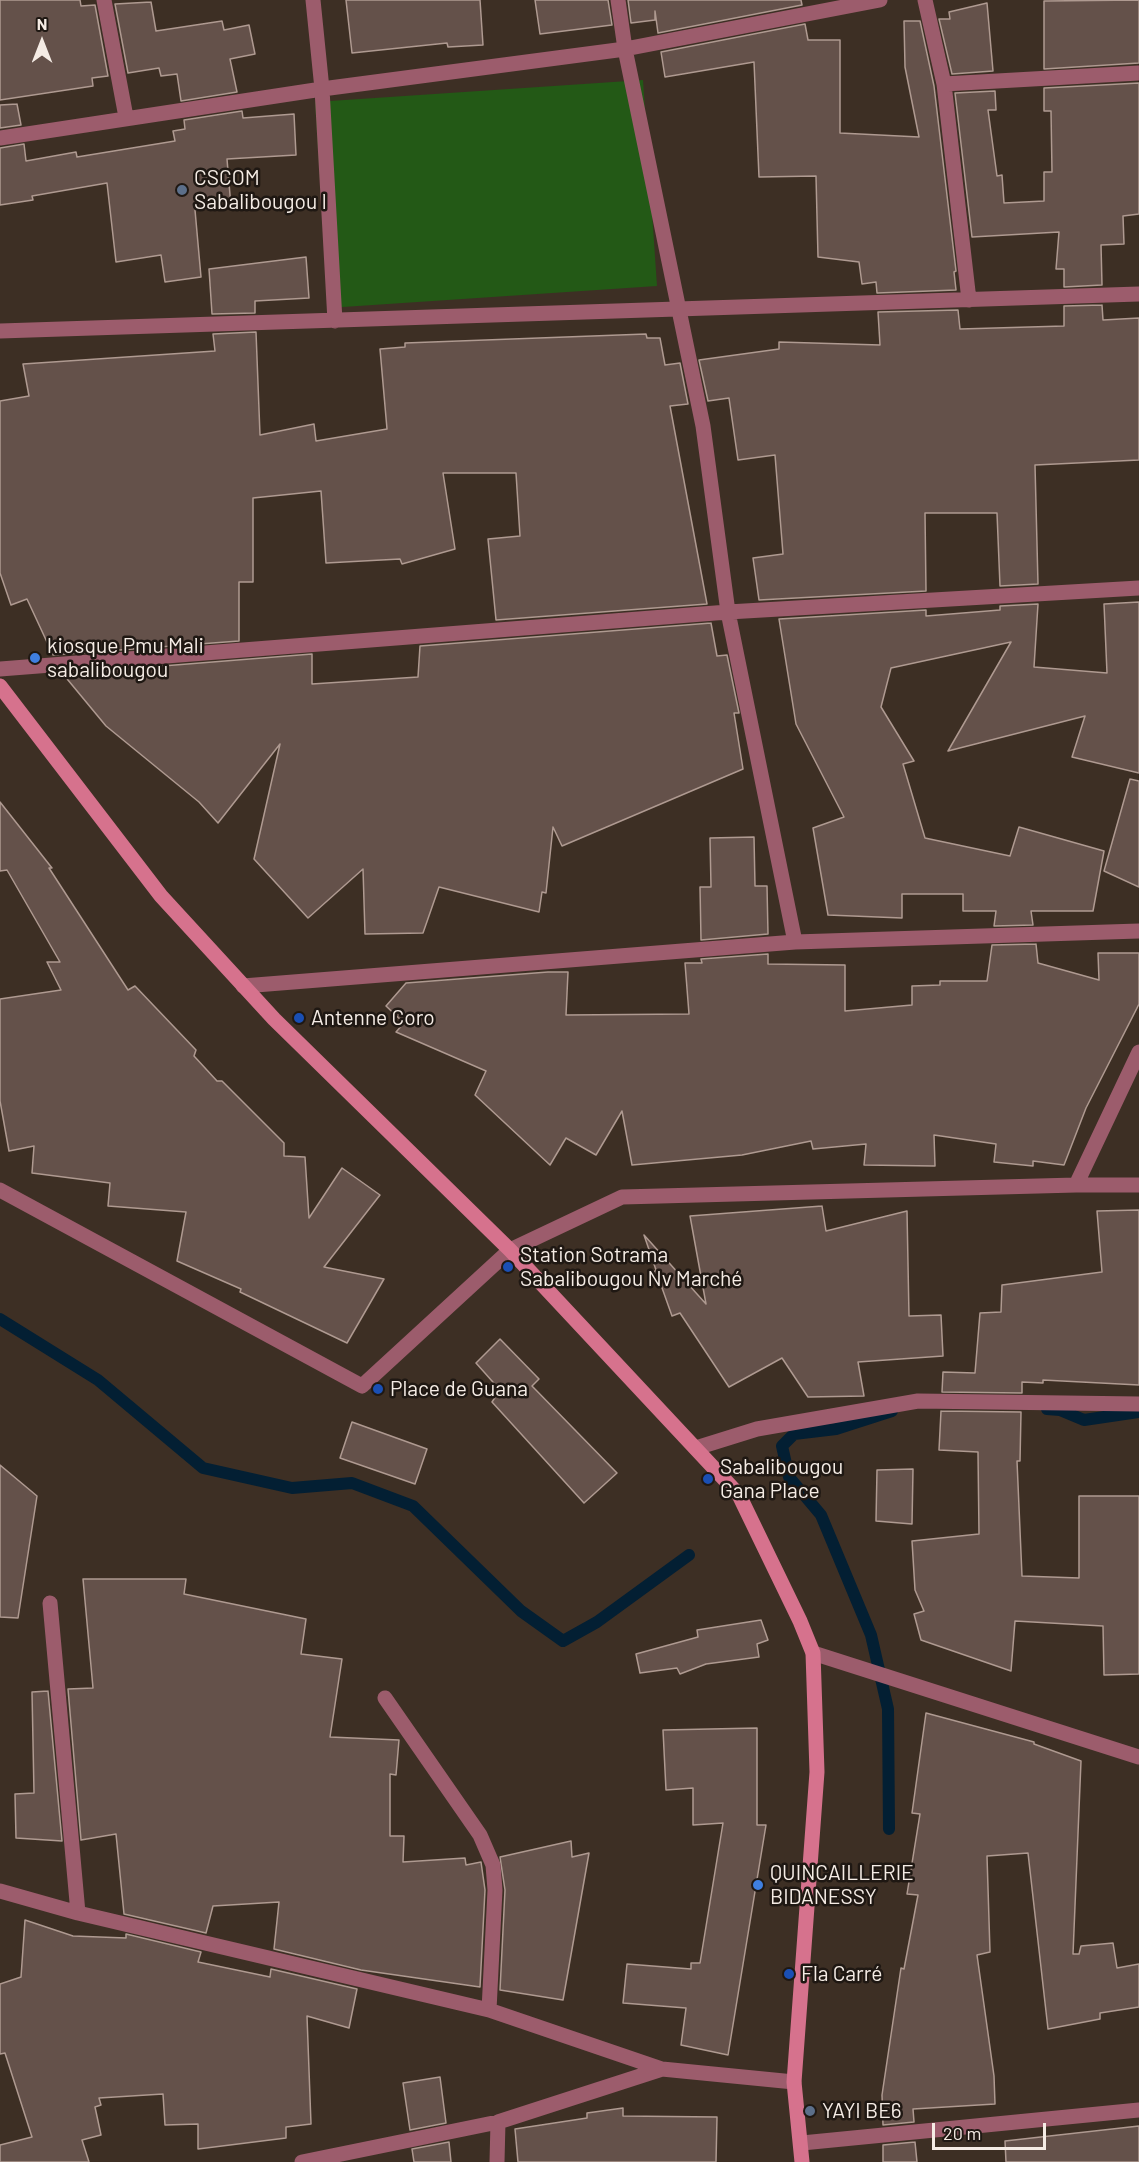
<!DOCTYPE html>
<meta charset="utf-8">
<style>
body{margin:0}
#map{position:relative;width:1139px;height:2162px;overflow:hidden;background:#3d2f24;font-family:Barlow,sans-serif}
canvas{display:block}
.north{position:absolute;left:12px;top:12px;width:60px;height:60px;-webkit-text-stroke:4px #1f1813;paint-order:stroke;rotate:0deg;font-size:16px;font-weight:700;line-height:24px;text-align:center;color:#f5ece5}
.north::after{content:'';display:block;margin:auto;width:21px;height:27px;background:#f5ece5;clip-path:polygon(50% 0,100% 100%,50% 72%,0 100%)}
.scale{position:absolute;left:932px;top:2123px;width:114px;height:27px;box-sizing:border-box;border:3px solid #f5ece5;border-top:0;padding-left:8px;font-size:18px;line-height:21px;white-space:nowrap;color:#f5ece5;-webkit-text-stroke:4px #1f1813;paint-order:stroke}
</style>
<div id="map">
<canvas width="1139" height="2162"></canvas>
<div class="north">N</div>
<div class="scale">20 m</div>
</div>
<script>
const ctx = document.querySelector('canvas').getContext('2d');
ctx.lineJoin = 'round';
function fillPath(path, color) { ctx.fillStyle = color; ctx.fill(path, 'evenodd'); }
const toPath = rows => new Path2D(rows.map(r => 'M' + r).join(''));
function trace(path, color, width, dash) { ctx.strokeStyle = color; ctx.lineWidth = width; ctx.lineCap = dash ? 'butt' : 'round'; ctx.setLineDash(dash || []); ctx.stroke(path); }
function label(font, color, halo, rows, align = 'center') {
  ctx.font = font + ' Barlow,sans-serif'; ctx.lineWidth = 5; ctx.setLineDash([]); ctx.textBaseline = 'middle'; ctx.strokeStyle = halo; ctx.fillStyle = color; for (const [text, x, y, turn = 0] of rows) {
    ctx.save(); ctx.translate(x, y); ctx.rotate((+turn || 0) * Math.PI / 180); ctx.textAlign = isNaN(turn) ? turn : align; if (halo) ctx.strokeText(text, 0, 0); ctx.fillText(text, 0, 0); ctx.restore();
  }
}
const green = toPath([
 [643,80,657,286,328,308,315,102]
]);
const stream = toPath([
 [0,1319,98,1380,203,1468,292,1488,352,1483,413,1506,521,1611,563,1641,597,1622,689,1555],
 [1047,1409,1060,1410,1084,1420,1139,1412],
 [889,1829,888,1709,871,1635,821,1515,789,1477,782,1446,794,1434,836,1429,892,1411]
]);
const building = toPath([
 [0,0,80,0,81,6,95,5,108,76,92,78,93,86,0,100,0,0],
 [346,0,480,0,483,45,448,47,447,43,352,53,346,0],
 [535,0,608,0,612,25,540,34,535,0],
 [628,0,801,0,802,5,658,33,655,11,655,20,631,23,628,0],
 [1139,0,1139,63,1044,69,1044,1,1139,0],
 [151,2,156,31,222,21,224,30,249,25,255,54,230,59,237,92,181,101,177,74,161,76,159,68,128,73,115,4,151,2],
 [987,3,993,71,952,74,939,19,950,19,949,12,987,3],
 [904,21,920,21,934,86,956,271,954,272,956,290,877,293,876,282,862,284,859,262,818,257,816,176,759,177,754,62,665,77,661,52,805,24,808,40,840,40,840,133,919,137,905,67,904,21],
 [1139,83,1139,214,1123,216,1124,244,1101,245,1102,285,1064,287,1064,269,1056,269,1059,232,972,237,955,93,995,91,996,110,988,110,997,176,1002,175,1004,203,1044,201,1044,172,1052,172,1051,111,1044,111,1044,88,1139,83],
 [17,104,21,125,0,128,0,105,17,104],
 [242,111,243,118,294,114,296,155,227,159,231,207,195,210,201,277,165,282,161,255,116,262,107,183,32,196,33,200,0,205,0,148,24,144,26,161,76,152,77,157,175,141,173,131,185,129,184,120,242,111],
 [306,257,309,298,255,301,255,313,212,314,209,269,306,257],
 [1102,305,1103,320,1139,318,1139,460,1035,465,1038,584,1000,586,997,513,925,513,926,591,759,600,753,558,783,554,775,455,738,460,729,398,708,401,699,360,779,349,779,342,880,345,878,312,958,310,960,329,1064,326,1064,306,1102,305],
 [256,332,260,435,314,424,316,441,387,429,380,349,405,347,405,343,646,334,647,338,660,338,665,365,680,363,688,404,670,406,707,604,496,620,488,539,520,536,516,473,443,473,455,549,402,564,400,559,326,563,321,491,253,498,253,582,239,582,239,641,53,655,27,599,11,605,0,573,0,401,29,396,23,364,215,351,213,334,256,332],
 [1139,602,1139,773,1072,757,1085,716,948,751,1011,642,891,668,881,707,914,761,903,764,925,838,1010,856,1019,827,1104,851,1093,911,1031,911,1033,925,994,926,996,911,963,911,963,894,902,894,902,918,828,915,813,828,844,817,796,724,779,619,926,610,926,616,1000,610,1000,606,1038,604,1034,667,1107,673,1104,604,1139,602],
 [711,623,717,656,727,655,739,713,734,713,743,769,562,846,553,827,546,893,542,892,539,912,439,887,423,933,365,934,363,869,308,918,254,859,280,744,218,823,199,802,106,726,63,674,312,654,312,684,418,677,420,646,711,623],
 [1130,779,1139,781,1139,887,1104,871,1130,779],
 [0,802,52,868,49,868,128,990,135,986,196,1050,194,1056,217,1081,222,1081,284,1143,284,1156,305,1157,309,1218,342,1168,380,1195,324,1267,384,1279,347,1343,240,1292,241,1289,177,1261,186,1212,108,1206,110,1183,32,1173,34,1146,9,1151,0,1101,0,999,61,990,47,962,60,962,7,870,0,871,0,802],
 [754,837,755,886,767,886,768,934,701,940,700,887,711,887,710,838,754,837],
 [1036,944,1038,963,1099,980,1098,953,1139,953,1139,1004,1086,1108,1064,1165,1033,1161,1033,1166,994,1162,996,1144,934,1135,935,1166,864,1165,866,1144,813,1149,811,1141,742,1155,632,1165,622,1111,596,1155,566,1138,550,1165,475,1095,486,1071,396,1032,404,1023,386,1006,406,983,548,972,568,972,566,1015,689,1014,685,963,702,963,701,959,768,954,768,964,845,965,845,1011,912,1005,912,986,940,985,940,981,987,981,992,945,1036,944],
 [822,1206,826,1231,907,1211,909,1316,941,1315,943,1356,858,1362,864,1396,808,1397,782,1358,729,1387,680,1313,672,1316,661,1285,653,1273,656,1270,644,1235,706,1304,690,1216,822,1206],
 [1139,1210,1139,1385,1043,1380,1043,1383,1022,1382,1022,1393,942,1392,943,1372,975,1373,980,1313,1001,1312,1002,1285,1102,1272,1097,1211,1139,1210],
 [500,1339,539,1379,532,1386,617,1473,584,1503,492,1402,500,1390,476,1363,500,1339],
 [941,1411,1021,1412,1020,1461,1017,1461,1022,1576,1079,1578,1079,1496,1139,1496,1139,1674,1104,1675,1103,1626,1015,1621,1011,1671,921,1640,914,1614,924,1611,915,1590,912,1541,979,1534,978,1452,939,1450,941,1411],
 [352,1422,427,1449,415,1484,340,1458,352,1422],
 [0,1465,37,1496,18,1618,0,1617,0,1465],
 [913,1469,912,1524,876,1521,877,1470,913,1469],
 [83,1579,186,1579,184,1594,306,1619,301,1654,342,1659,330,1737,399,1740,396,1775,390,1774,390,1836,404,1836,403,1862,465,1858,466,1865,481,1862,485,1890,480,1987,361,1970,274,1949,279,1902,213,1906,206,1933,124,1914,116,1834,81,1840,68,1689,93,1688,83,1579],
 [761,1620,768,1640,757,1644,759,1657,706,1664,680,1674,677,1668,640,1673,636,1654,698,1637,697,1630,761,1620],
 [48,1691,62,1841,16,1838,15,1794,34,1793,32,1692,48,1691],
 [926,1713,1034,1742,1034,1744,1081,1761,1073,1954,1079,1954,1081,1946,1113,1943,1117,1968,1139,1964,1139,2007,1100,2013,1100,2019,1048,2029,1028,1853,987,1856,990,1952,977,1955,994,2076,995,2104,913,2109,914,2122,883,2125,882,2095,901,1968,904,1969,918,1895,907,1894,920,1814,912,1813,926,1713],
 [757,1728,757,1825,766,1825,728,2055,681,2045,686,2008,623,2003,627,1964,691,1969,691,1963,700,1963,723,1823,693,1825,693,1788,666,1790,663,1730,757,1728],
 [571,1841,572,1857,589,1853,563,2000,500,1990,505,1890,500,1857,571,1841],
 [25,1920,73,1936,126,1938,126,1934,201,1952,198,1962,270,1977,271,1969,357,1989,349,2028,307,2016,311,2124,286,2127,286,2138,198,2149,198,2124,165,2125,163,2094,99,2098,101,2105,95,2107,101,2135,82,2140,89,2162,0,2162,0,2145,32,2137,5,2053,0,2054,0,1984,21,1977,25,1920],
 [440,2077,446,2123,410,2130,403,2083,440,2077],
 [623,2108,623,2116,717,2117,716,2162,518,2162,515,2129,587,2118,587,2113,623,2108],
 [1139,2126,1139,2162,1006,2162,1005,2141,1139,2126],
 [449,2142,451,2162,414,2162,412,2149,449,2142],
 [915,2142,917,2162,883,2162,883,2145,915,2142]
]);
const street = toPath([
 [104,0,126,117],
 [313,0,322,89,335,321],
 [618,0,625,49,703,426,728,612,795,942],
 [925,0,944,84,969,300],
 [944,84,1139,73],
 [0,138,322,89,625,49,880,0],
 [0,331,1139,294],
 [0,669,728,612,1139,588],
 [243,986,795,942,1139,931],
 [1076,1185,1139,1185],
 [0,1190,362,1386,510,1250,622,1197,1076,1185,1139,1052],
 [696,1448,757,1429,918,1401,1139,1404],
 [50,1603,78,1913],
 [813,1653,1139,1757],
 [385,1698,480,1835,493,1865,495,1890,489,2010],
 [0,1891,78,1913,489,2010,662,2069,794,2082],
 [802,2143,1139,2110],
 [302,2162,498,2122,662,2069],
 [497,2162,498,2122]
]);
const secondary = toPath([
 [0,686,161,896,274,1019,510,1250,739,1495,800,1621,813,1653,817,1772,794,2082,802,2162]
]);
const markers = [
 [182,190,6,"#5c6f8a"],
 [35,658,6,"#3f7fe0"],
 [299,1018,6,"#1a4fb4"],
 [508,1267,6,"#1a4fb4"],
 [378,1389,6,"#1a4fb4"],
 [708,1479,6,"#1a4fb4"],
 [758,1885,6,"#3f7fe0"],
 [789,1974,6,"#1a4fb4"],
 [810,2111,6,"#5c6f8a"]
];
const poiNames = [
 ["CSCOM",194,178],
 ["Sabalibougou I",194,202],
 ["kiosque Pmu Mali",47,646],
 ["sabalibougou",47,670],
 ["Antenne Coro",311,1018],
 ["Station Sotrama",520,1255],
 ["Sabalibougou Nv Marché",520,1279],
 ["Place de Guana",390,1389],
 ["Sabalibougou",720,1467],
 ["Gana Place",720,1491],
 ["QUINCAILLERIE",770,1873],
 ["BIDANESSY",770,1897],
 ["Fla Carré",801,1974],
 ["YAYI BE6",822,2111]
];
fillPath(green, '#235916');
trace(stream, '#031f33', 12);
fillPath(building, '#64514a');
trace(building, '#af9a91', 1.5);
trace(street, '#9c5c6c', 15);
trace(secondary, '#d6728d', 15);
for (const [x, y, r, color] of markers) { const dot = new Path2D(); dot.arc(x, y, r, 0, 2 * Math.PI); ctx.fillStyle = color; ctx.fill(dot); trace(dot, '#1f1813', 2); }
label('21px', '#f5ece5', '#1f1813', poiNames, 'left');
</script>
